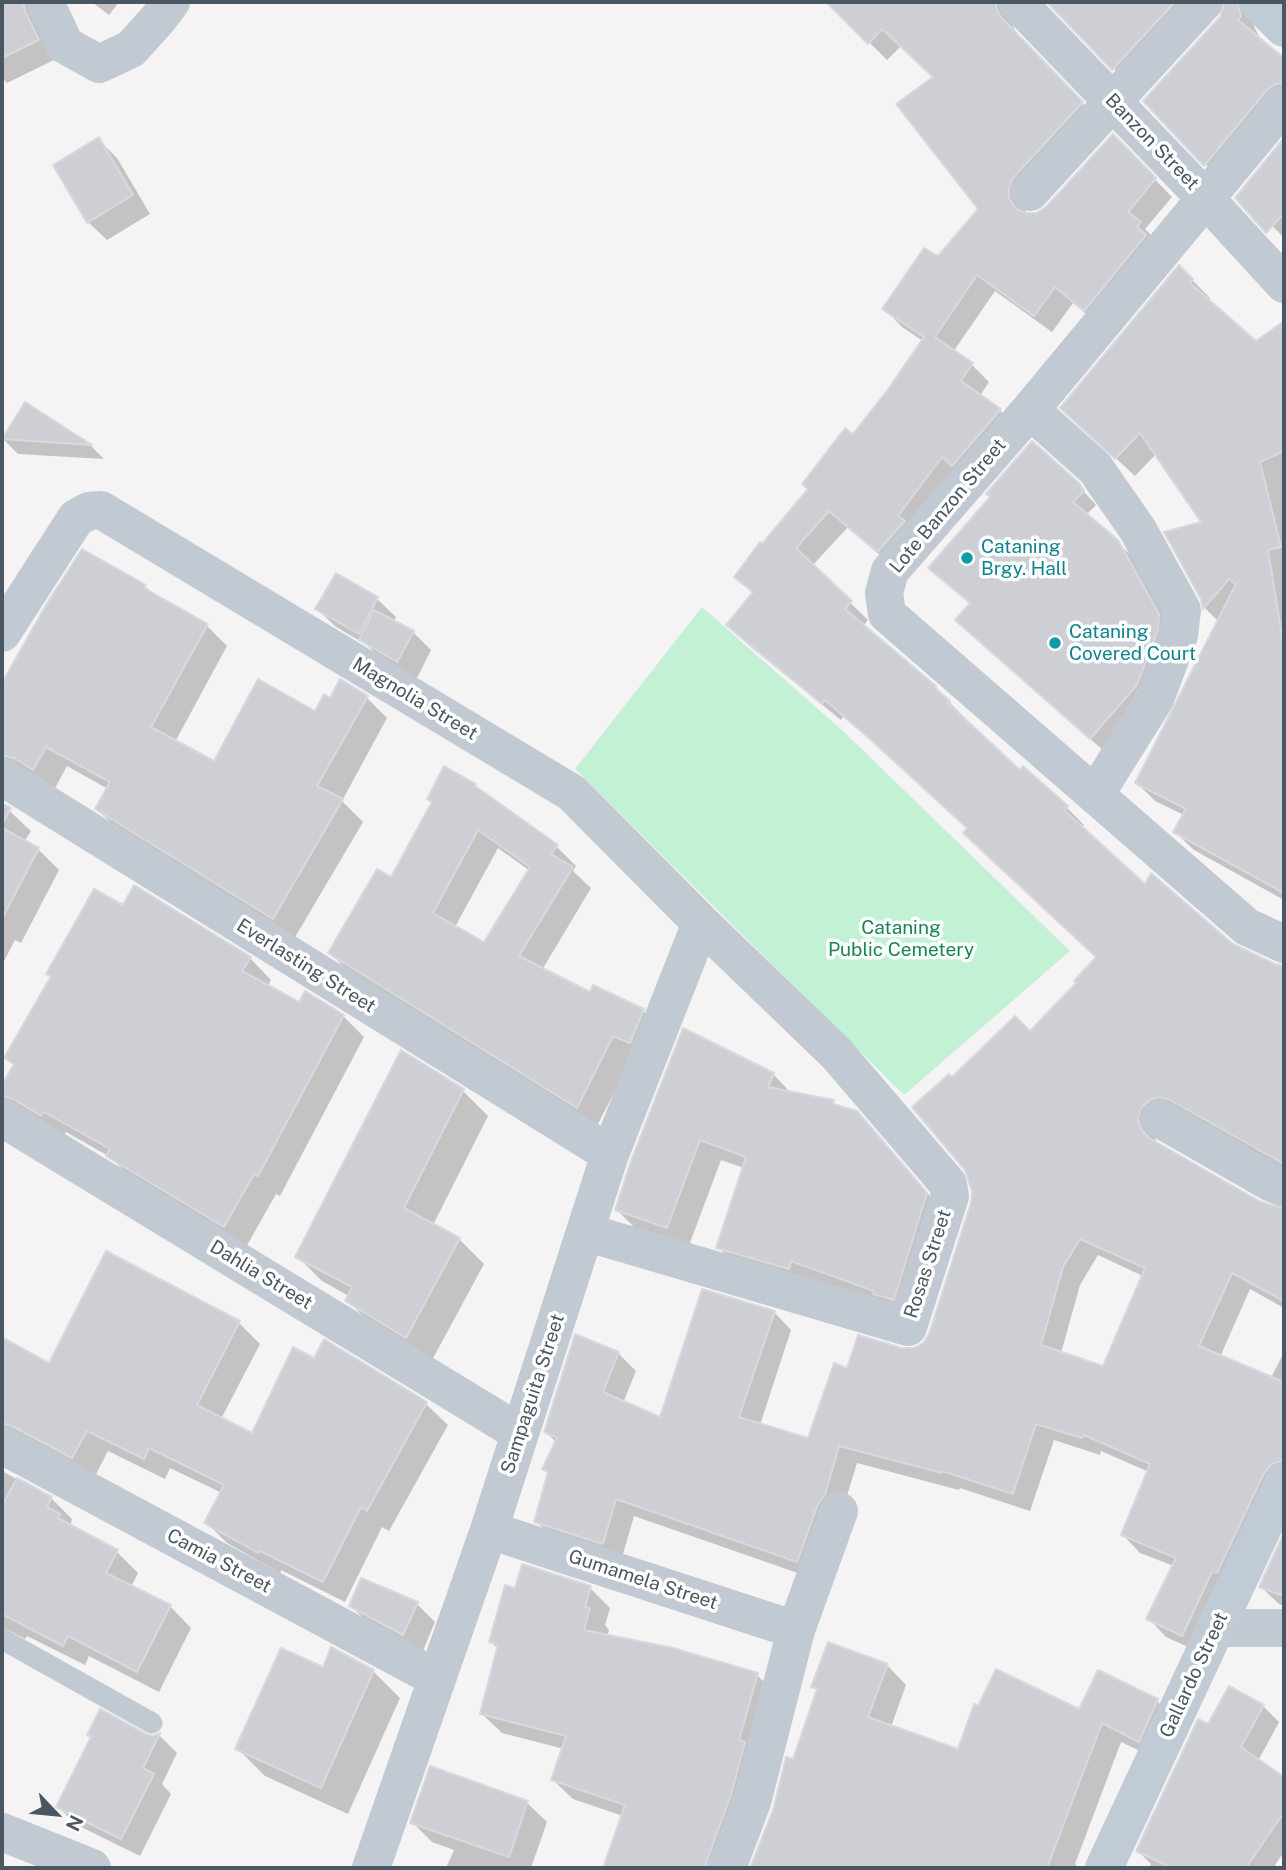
<!DOCTYPE html>
<style>
body{margin:0}
#map{position:relative;width:1286px;height:1870px;overflow:hidden;background:#f5f3f3;font-family:"Public Sans",sans-serif}
canvas{display:block}
.frame{position:absolute;inset:0;border:4px solid #4a5661;pointer-events:none}
.north{position:absolute;left:21px;top:1779px;width:70px;height:70px;-webkit-text-stroke:5px #fff;paint-order:stroke;rotate:116deg;font-size:19px;font-weight:700;line-height:28px;text-align:center;color:#4a5661}
.north::after{content:'';display:block;margin:auto;width:24px;height:32px;background:#4a5661;clip-path:polygon(50% 0,100% 100%,50% 72%,0 100%)}
</style>
<div id="map">
<canvas width="1286" height="1870"></canvas>
<div class="frame"></div>
<div class="north">N</div>
</div>
<script>
const ctx = document.querySelector('canvas').getContext('2d');
ctx.lineJoin = 'round';
function fillPath(path, color) { ctx.fillStyle = color; ctx.fill(path, 'evenodd'); }
const toPath = rows => new Path2D(rows.map(r => 'M' + r).join(''));
function trace(path, color, width, dash) { ctx.strokeStyle = color; ctx.lineWidth = width; ctx.lineCap = dash ? 'butt' : 'round'; ctx.setLineDash(dash || []); ctx.stroke(path); }
function label(font, color, halo, rows, align = 'center') {
  ctx.font = font + ' "Public Sans",sans-serif'; ctx.lineWidth = 7; ctx.setLineDash([]); ctx.textBaseline = 'middle'; ctx.strokeStyle = halo; ctx.fillStyle = color; for (const [text, x, y, turn = 0] of rows) {
    ctx.save(); ctx.translate(x, y); ctx.rotate((+turn || 0) * Math.PI / 180); ctx.textAlign = isNaN(turn) ? turn : align; if (halo) ctx.strokeText(text, 0, 0); ctx.fillText(text, 0, 0); ctx.restore();
  }
}
const green = toPath([
 [702,607,844,732,1070,951,904,1095,575,769]
]);
const shadow = toPath([
 [2,2,32,2,56,59,7,83,2,78],
 [92,2,119,2,109,15],
 [847,2,1023,2,1013,15,1013,26,1018,36,1099,121,1025,206,1026,215,1038,214,1130,154,1172,197,1145,229,1157,241,1102,327,1073,303,1052,332,995,291,953,352,972,365,989,382,980,396,1000,411,1018,428,896,569,848,527,812,566,868,620,863,626,935,687,966,719,965,721,1020,773,1066,807,1084,825,1081,828,1146,887,1232,945,1284,969,1284,1169,1158,1127,1155,1138,1157,1144,1275,1210,1284,1211,1284,1308,1250,1289,1220,1357,1271,1378,1284,1352,1284,1487,1199,1652,1166,1637,1149,1619,1174,1566,1140,1553,1123,1535,1149,1472,1101,1451,1100,1455,1054,1440,1030,1511,960,1488,959,1490,857,1463,842,1512,815,1579,634,1516,621,1561,553,1539,536,1521,549,1474,544,1469,557,1443,546,1432,618,1353,636,1371,623,1403,661,1420,774,1312,791,1330,760,1425,809,1440,848,1370,902,1350,914,1350,925,1344,930,1334,973,1203,973,1192,952,1079,1030,1033,1078,983,1098,958,969,829,891,757,844,716,841,720,746,643,728,625,754,594,736,577,853,437,891,389,923,341,902,327,885,309,939,259,980,209,935,77,901,46,887,60,838,11],
 [1098,1255,1143,1276,1104,1368,1061,1353,1080,1285],
 [1049,2,1210,2,1131,86],
 [1227,2,1264,2,1254,14,1254,26,1259,37,1284,61,1284,108,1214,172,1196,155,1222,17],
 [98,139,117,158,150,214,107,240,88,222],
 [1284,141,1284,238,1241,193],
 [1192,280,1210,298,1208,301,1256,343,1284,323,1284,900,1194,850,1175,832,1184,815,1155,801,1137,783,1219,622,1205,608,1203,599,1204,523,1156,454,1135,476,1081,426],
 [26,404,91,446,104,459,18,454,3,439],
 [1077,484,1096,505,1086,515,1131,555,1172,629,1104,751,970,633,971,604,944,581],
 [336,575,377,599,396,617,393,622,413,632,431,650,416,680,380,658,367,645,336,627,317,609],
 [145,586,155,596,206,625,227,646,175,742,214,763,316,713,331,700,366,697,387,718,342,801,363,822,294,939,118,830,97,809,108,789,67,766,54,790,2,794,2,682,4,683],
 [475,786,486,796,557,847,576,866,573,871,591,888,542,970,590,995,643,1011,662,1030,633,1055,597,1126,349,972,330,953],
 [498,848,530,871,485,945,455,927],
 [2,804,31,831,24,842,38,849,59,870,21,943,15,940,2,965],
 [123,907,250,958,271,980,267,987,300,1005,343,1016,364,1037,280,1196,276,1194,246,1247,130,1177,110,1157,66,1132,63,1136,2,1103,2,1088,15,1066,6,1058,52,977,48,973],
 [773,1074,792,1094,833,1102,838,1107,856,1112,877,1134,948,1217,915,1320,739,1268,718,1247,744,1168,721,1160,688,1248,638,1231,617,1210],
 [463,1091,488,1116,433,1225,459,1239,484,1264,431,1362,372,1325,347,1300,349,1296,322,1281,297,1256],
 [239,1323,260,1344,221,1419,253,1435,315,1360,325,1342,426,1404,448,1425,389,1531,382,1527,345,1602,281,1570,280,1573,227,1543,206,1522,222,1493,170,1468,165,1479,108,1451,94,1478,2,1463,2,1339,49,1365],
 [2,1471,51,1498,72,1519,70,1527,117,1552,138,1573,131,1587,170,1606,191,1628,159,1692,89,1656,85,1665,27,1636,25,1639,8,1630,2,1642],
 [1284,1537,1284,1606,1279,1604,1261,1587],
 [590,1588,610,1608,605,1625,609,1630,607,1637,757,1675,777,1695,730,1868,604,1868,623,1816,573,1799,553,1780,564,1749,502,1733,482,1714,498,1649,491,1642,516,1590],
 [417,1604,435,1622,422,1653,369,1624,351,1606],
 [887,1665,906,1685,891,1727,959,1751,1080,1712,1099,1672,1157,1701,1177,1721,1159,1760,1121,1742,1075,1864,1079,1868,752,1868,818,1691,813,1686],
 [324,1669,373,1671,400,1698,348,1814,265,1776,238,1749],
 [1263,1706,1279,1722,1258,1761,1284,1779,1284,1852,1275,1865,1280,1868,1149,1868,1151,1864,1138,1851,1209,1726],
 [159,1735,177,1753,162,1784,171,1794,140,1856,77,1825,58,1807],
 [527,1803,547,1822,531,1868,446,1868,454,1850,432,1842,412,1822]
]);
const building = toPath([
 [2,2,23,2,25,11,39,40,2,58,2,2],
 [826,2,996,2,996,8,1001,17,1083,102,1013,178,1009,188,1009,198,1016,209,1026,213,1036,213,1046,207,1113,134,1156,178,1128,212,1141,222,1137,227,1146,235,1084,311,1055,287,1034,316,977,275,935,337,973,363,961,381,1001,409,952,466,942,457,898,516,905,521,877,552,829,511,796,548,852,601,845,609,936,686,935,688,950,701,948,703,1020,770,1023,766,1068,806,1064,810,1145,884,1151,873,1233,944,1275,964,1284,966,1284,1164,1170,1100,1159,1097,1150,1100,1141,1108,1138,1118,1141,1129,1149,1138,1259,1201,1284,1209,1284,1301,1232,1273,1199,1346,1284,1382,1284,1460,1272,1464,1264,1473,1217,1573,1212,1572,1182,1636,1146,1619,1176,1558,1121,1535,1150,1464,1084,1435,1082,1438,1036,1424,1013,1494,942,1471,942,1473,839,1446,825,1495,818,1504,797,1562,616,1499,603,1544,534,1522,548,1472,542,1469,557,1438,544,1432,575,1334,619,1352,603,1392,660,1417,702,1289,775,1311,739,1417,808,1438,834,1363,847,1368,858,1335,902,1348,914,1348,923,1343,929,1334,971,1203,972,1192,965,1170,912,1107,949,1074,952,1077,1015,1016,1030,1031,1076,983,1074,981,1096,957,963,833,967,828,871,740,825,700,822,704,726,625,753,592,734,577,760,542,762,544,808,489,802,484,845,428,853,434,889,388,924,337,882,309,924,248,938,256,978,209,896,104,933,77,882,29,868,44,826,2],
 [1080,1239,1145,1268,1103,1366,1041,1345,1063,1267,1080,1239],
 [1047,2,1175,2,1112,70,1047,2],
 [1225,2,1237,2,1241,16,1238,20,1284,58,1284,83,1276,84,1267,90,1204,166,1143,101,1220,17,1225,2],
 [99,137,133,195,87,223,53,165,99,137],
 [1284,138,1284,213,1266,233,1235,198,1284,138],
 [1179,265,1193,279,1190,283,1256,341,1284,321,1284,451,1260,462,1281,547,1268,550,1284,649,1284,893,1173,832,1186,809,1135,783,1236,584,1229,579,1203,609,1201,599,1164,532,1201,522,1140,433,1115,459,1060,408,1179,265],
 [25,402,92,445,2,439,25,402],
 [1032,441,1079,483,1084,491,1073,502,1118,540,1159,614,1158,630,1137,685,1090,739,955,620,970,603,928,568,990,497,986,494,1032,441],
 [82,549,146,585,144,588,208,624,151,727,214,761,258,679,315,711,324,694,330,698,340,679,368,696,317,786,343,799,273,919,95,809,110,782,46,747,33,770,14,758,2,755,2,683,46,605,82,549],
 [336,573,378,597,359,634,315,609,336,573],
 [374,610,414,631,397,662,359,640,374,610],
 [444,766,476,784,475,786,558,845,551,854,573,867,519,956,590,992,593,985,644,1009,630,1043,613,1036,577,1108,328,953,377,869,391,877,432,802,427,799,444,766],
 [478,830,530,867,484,942,433,913,478,830],
 [2,803,11,808,2,825,2,803],
 [2,828,39,848,2,919,2,828],
 [134,885,251,957,242,971,299,1002,305,991,344,1015,258,1176,254,1174,224,1227,106,1156,110,1149,44,1112,41,1116,13,1099,2,1096,2,1085,14,1064,4,1058,51,976,46,974,94,889,123,905,134,885],
 [683,1028,774,1073,768,1087,834,1100,833,1104,857,1111,927,1193,894,1300,873,1294,874,1291,791,1261,789,1269,716,1248,746,1157,700,1140,667,1228,615,1210,631,1161,683,1028],
 [401,1050,464,1089,404,1208,460,1238,406,1338,345,1301,352,1287,295,1257,401,1050],
 [106,1251,240,1321,197,1405,252,1433,293,1347,314,1358,324,1339,427,1402,367,1511,361,1507,323,1582,260,1551,258,1553,204,1523,224,1485,149,1448,144,1459,87,1431,72,1458,12,1426,2,1423,2,1337,49,1363,106,1251],
 [17,1478,52,1497,47,1507,60,1514,58,1518,118,1550,106,1573,171,1605,137,1672,68,1636,63,1646,2,1614,2,1506,17,1478],
 [1284,1533,1284,1596,1259,1587,1284,1533],
 [522,1564,591,1586,585,1607,590,1608,584,1630,673,1648,758,1673,739,1740,745,1742,731,1795,707,1860,706,1868,603,1868,625,1805,551,1780,566,1736,480,1714,498,1644,489,1642,505,1585,515,1588,522,1564],
 [361,1578,418,1602,403,1635,349,1606,361,1578],
 [828,1642,888,1664,868,1717,958,1749,974,1704,978,1706,996,1669,1079,1709,1098,1670,1158,1699,1139,1742,1102,1723,1047,1868,750,1868,773,1810,786,1757,793,1759,817,1689,811,1687,828,1642],
 [331,1647,374,1670,321,1788,235,1749,281,1648,323,1667,331,1647],
 [1229,1686,1264,1705,1241,1747,1284,1777,1284,1812,1246,1868,1172,1868,1136,1851,1198,1719,1208,1724,1229,1686],
 [100,1709,146,1734,153,1736,160,1733,143,1768,154,1774,121,1839,56,1807,91,1737,87,1735,100,1709],
 [430,1766,528,1801,509,1857,410,1823,430,1766]
]);
const lane = toPath([
 [2,1639,152,1723]
]);
const street = toPath([
 [45,2,65,45,99,64,131,49,158,19,171,2],
 [1017,2,1206,199,1284,284],
 [1284,104,1030,410,890,571,884,593,887,614,1247,927,1284,944],
 [1030,192,1204,2],
 [1030,410,1095,468,1138,530,1182,610,1179,635,1155,699,1095,795],
 [2,633,76,518,89,511,101,510,572,793,701,923,836,1053,938,1172,948,1184,950,1196,908,1327,585,1232],
 [2,777,610,1154],
 [2,1118,520,1433],
 [1160,1119,1270,1182,1284,1188],
 [2,1445,436,1678],
 [489,1530,796,1630],
 [1215,1628,1284,1628],
 [2,1832,92,1868],
 [371,1868,489,1530,610,1154,701,923],
 [727,1868,752,1802,796,1630,839,1511]
]);
const secondary = toPath([
 [1258,2,1284,28],
 [1104,1868,1284,1482]
]);
const markers = [
 [967,558,7,"#0f9aa8"],
 [1055,643,7,"#0f9aa8"]
];
const streetNames = [
 ["Banzon Street",1152,142,46],
 ["Lote Banzon Street",948,506,-50],
 ["Magnolia Street",415,699,31],
 ["Everlasting Street",306,966,32],
 ["Rosas Street",928,1264,-72],
 ["Dahlia Street",261,1275,31],
 ["Sampaguita Street",533,1394,-72],
 ["Camia Street",219,1561,28],
 ["Gumamela Street",643,1580,18],
 ["Gallardo Street",1194,1675,-65]
];
const cultureNames = [
 ["Cataning",981,547],
 ["Brgy. Hall",981,569],
 ["Cataning",1069,632],
 ["Covered Court",1069,654]
];
const parkNames = [
 ["Cataning",901,928],
 ["Public Cemetery",901,950]
];
fillPath(green, '#c3f1d5');
fillPath(shadow, '#0003');
fillPath(building, '#cdcfd5');
trace(building, '#d7d9de', 2);
trace(lane, '#c1cad2', 21);
trace(street, '#c1cad2', 38);
trace(secondary, '#c1cbd6', 38);
for (const [x, y, r, color] of markers) { const dot = new Path2D(); dot.arc(x, y, r, 0, 2 * Math.PI); ctx.fillStyle = color; ctx.fill(dot); trace(dot, '#fff', 2.5); }
label('19px', '#4a5661', '#fff', streetNames);
label('19px', '#0d838f', '#fff', cultureNames, 'left');
label('19px', '#17864f', '#fff', parkNames);
</script>
